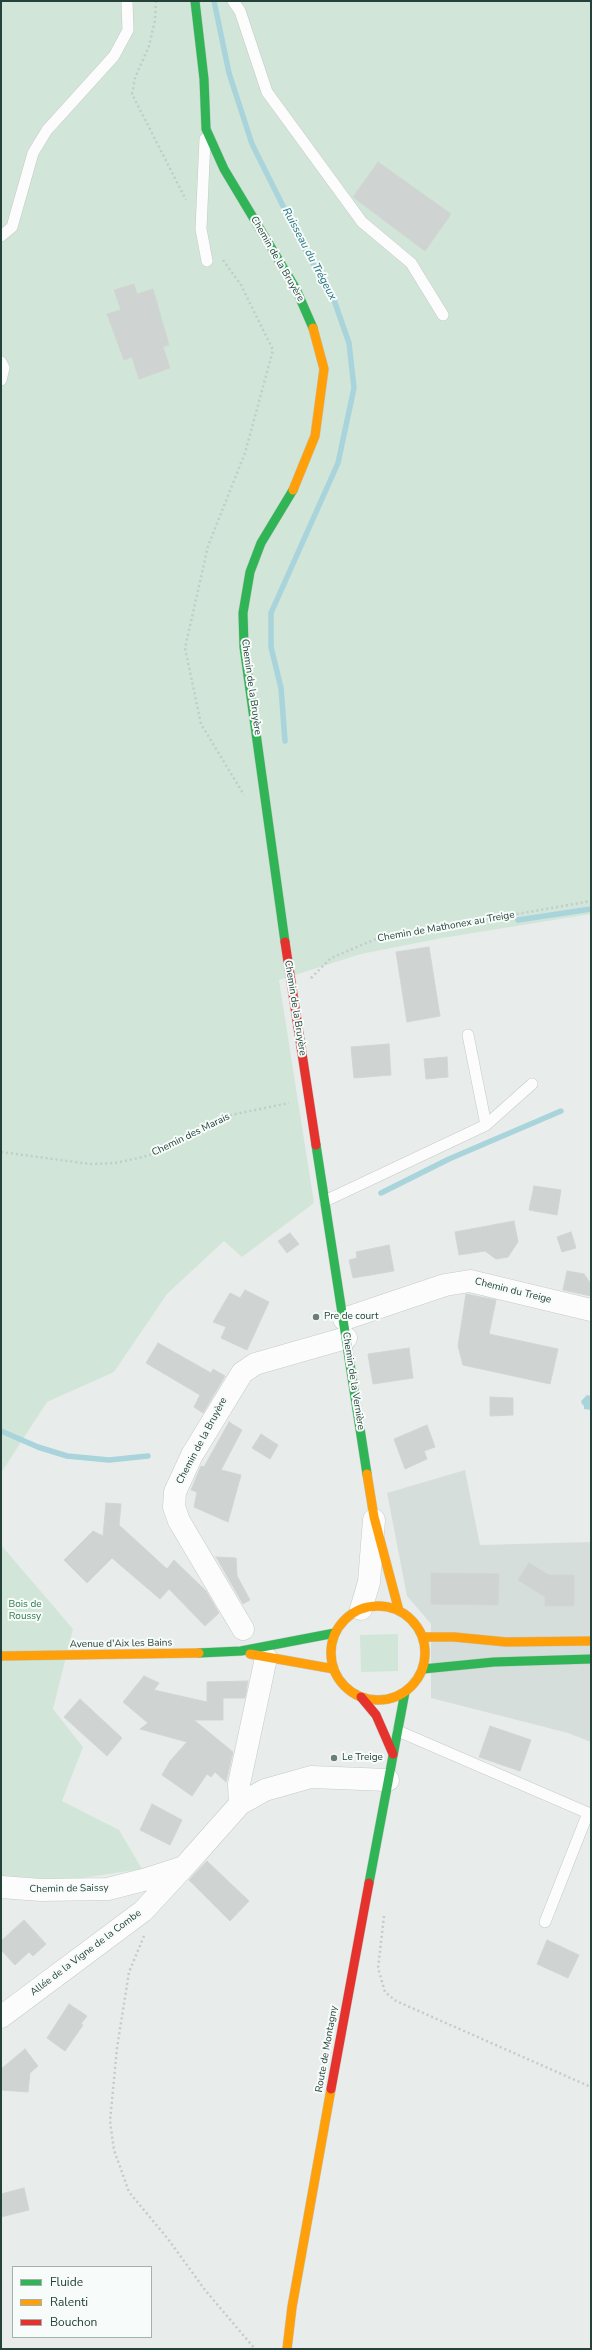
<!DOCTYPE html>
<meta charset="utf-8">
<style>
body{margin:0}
#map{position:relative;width:592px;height:2350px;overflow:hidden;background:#e8edeb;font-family:"Nunito Sans",sans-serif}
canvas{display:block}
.frame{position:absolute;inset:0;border:2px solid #24423a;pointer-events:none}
.legend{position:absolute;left:12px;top:2266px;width:140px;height:72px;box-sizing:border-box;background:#f7fbf9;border:1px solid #a3b1ad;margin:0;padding:5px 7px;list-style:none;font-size:12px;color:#24423a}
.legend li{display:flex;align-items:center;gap:8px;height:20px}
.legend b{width:20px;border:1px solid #a3b1ad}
</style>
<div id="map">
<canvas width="592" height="2350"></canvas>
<div class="frame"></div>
<ul class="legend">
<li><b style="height:5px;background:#30b455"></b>Fluide</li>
<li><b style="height:5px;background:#ff9f0a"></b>Ralenti</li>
<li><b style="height:5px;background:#e5322d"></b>Bouchon</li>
</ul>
</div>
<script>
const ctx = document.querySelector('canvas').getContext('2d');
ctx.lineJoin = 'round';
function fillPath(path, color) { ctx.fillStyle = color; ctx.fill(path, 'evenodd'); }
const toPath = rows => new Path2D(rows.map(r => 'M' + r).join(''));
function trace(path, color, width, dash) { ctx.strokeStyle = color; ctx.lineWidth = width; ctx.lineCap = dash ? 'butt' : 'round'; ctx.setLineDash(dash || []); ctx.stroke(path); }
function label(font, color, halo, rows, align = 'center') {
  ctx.font = font + ' "Nunito Sans",sans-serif'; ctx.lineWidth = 4; ctx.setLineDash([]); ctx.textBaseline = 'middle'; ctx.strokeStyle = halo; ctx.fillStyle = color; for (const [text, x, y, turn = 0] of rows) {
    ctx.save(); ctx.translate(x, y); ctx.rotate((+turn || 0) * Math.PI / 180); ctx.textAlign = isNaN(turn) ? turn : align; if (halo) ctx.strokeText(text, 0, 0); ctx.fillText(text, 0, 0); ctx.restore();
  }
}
const built = toPath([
 [465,1470,480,1545,591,1542,591,1742,568,1733,431,1698,431,1624,407,1596,387,1493]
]);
const green = toPath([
 [1,1,591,1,591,914,442,938,361,954,279,980,314,1203,242,1257,224,1241,167,1294,114,1372,47,1402,1,1473],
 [1,1545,73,1629,53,1709,83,1747,62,1801,119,1830,142,1869,68,1880,1,1876],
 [398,1634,398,1671,361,1672,360,1635]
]);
const water = toPath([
 [587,1395,591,1396,591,1410,584,1409,584,1406,582,1404,581,1401]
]);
const stream = toPath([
 [214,1,229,73,252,144,302,244,334,300,349,343,354,388,338,463,271,613,271,647,281,688,285,741],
 [518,920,591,909],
 [381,1193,449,1159,561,1111],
 [1,1431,38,1447,67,1456,109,1460,148,1456]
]);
const building = toPath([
 [378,162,451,214,425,251,353,197,378,162],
 [134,284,137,294,153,289,169,345,163,347,170,368,139,379,132,357,124,360,107,314,121,310,114,290,134,284],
 [429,947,440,1016,407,1022,396,952,429,947],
 [389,1044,391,1075,354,1078,351,1047,389,1044],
 [447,1057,448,1077,426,1079,424,1059,447,1057],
 [534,1186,561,1190,557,1215,529,1210,534,1186],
 [514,1221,518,1242,508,1257,496,1259,485,1251,459,1255,455,1232,514,1221],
 [571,1232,576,1248,562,1252,557,1237,571,1232],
 [290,1233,299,1244,287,1253,278,1241,290,1233],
 [389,1245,394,1271,353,1278,349,1260,357,1258,356,1252,389,1245],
 [567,1271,584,1274,591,1284,591,1296,563,1290,567,1271],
 [245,1290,269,1302,247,1350,221,1338,226,1327,213,1322,230,1293,240,1298,245,1290],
 [466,1294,496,1300,489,1334,558,1349,550,1384,463,1365,458,1346,466,1294],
 [158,1343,211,1373,213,1369,225,1376,203,1413,194,1407,200,1395,146,1363,158,1343],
 [409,1348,413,1378,373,1384,368,1354,409,1348],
 [490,1397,513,1398,513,1415,490,1416,490,1397],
 [229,1422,242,1430,221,1470,241,1475,228,1522,194,1507,197,1492,191,1490,201,1466,204,1467,229,1422],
 [427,1425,435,1447,424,1451,427,1459,405,1469,394,1439,427,1425],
 [261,1434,278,1445,270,1459,252,1448,261,1434],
 [106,1503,121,1504,119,1525,167,1569,174,1560,206,1591,219,1613,205,1626,169,1589,160,1599,112,1558,87,1583,64,1560,93,1531,103,1536,106,1503],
 [216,1557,236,1558,237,1576,250,1600,243,1604,216,1557],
 [529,1563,549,1575,574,1575,574,1606,545,1606,545,1597,518,1580,529,1563],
 [431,1573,499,1574,498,1605,431,1604,431,1573],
 [144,1676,159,1683,154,1690,207,1702,207,1682,248,1681,245,1698,223,1698,223,1720,194,1720,233,1752,226,1782,215,1772,211,1777,207,1774,192,1796,162,1775,170,1761,187,1742,140,1729,148,1723,123,1702,144,1676],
 [80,1699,122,1738,107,1756,64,1717,80,1699],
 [490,1726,531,1740,520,1771,479,1757,490,1726],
 [152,1804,182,1820,170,1845,140,1830,152,1804],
 [207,1861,249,1901,230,1921,189,1880,207,1861],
 [24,1920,46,1944,33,1956,29,1952,15,1965,1,1950,1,1941,24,1920],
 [547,1940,579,1955,568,1978,537,1964,547,1940],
 [69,2004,87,2016,81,2024,83,2025,65,2051,47,2038,69,2004],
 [25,2049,38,2066,30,2073,28,2092,1,2090,1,2069,25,2049],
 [24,2188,29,2210,1,2217,1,2194,24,2188]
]);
const path = toPath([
 [156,1,155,20,149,46,135,78,132,94,186,200],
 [223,260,241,285,273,350,245,453,208,546,185,648,201,724,244,795],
 [311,978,331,958,376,939,591,901],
 [1,1152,90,1164,115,1163,143,1157,167,1149,231,1115,289,1103],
 [384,1916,378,1968,385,1992,396,2001,591,2087],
 [144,1936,129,1972,117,2048,110,2121,114,2150,129,2192,168,2239,205,2290,255,2349]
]);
const lane = toPath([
 [233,1,240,11,267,92,362,222,411,263,443,315],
 [205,139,201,229,207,261],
 [1,236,12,227,33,153,47,130,114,56,128,30,127,1],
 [1,362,4,368,1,380],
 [486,1125,532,1084],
 [325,1201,486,1125,468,1035],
 [398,1731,588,1813,545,1922]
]);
const street = toPath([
 [344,1319,445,1285,470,1281,591,1310],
 [361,1609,369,1582,374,1520],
 [243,1629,179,1521,174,1507,175,1492,192,1455,242,1373,255,1364,346,1338],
 [240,1804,239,1784,266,1658],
 [1,1887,41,1890,108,1889,147,1879,184,1867,240,1804,265,1790,311,1777,388,1780],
 [1,2017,143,1911,182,1869]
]);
const fast = toPath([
 [195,1,204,79,206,129,224,169,296,289,313,328],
 [285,942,244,647,243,613,250,572,261,543,293,490],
 [316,1145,367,1474],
 [199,1653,241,1651,335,1633],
 [423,1669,494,1662,591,1659],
 [369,1883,405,1692]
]);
const slow = toPath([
 [293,490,315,436,324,369,313,328],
 [367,1474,374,1517,399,1611],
 '331 1653a47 47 0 1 1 94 0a47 47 0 1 1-94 0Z',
 [423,1637,454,1637,506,1642,591,1641],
 [250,1654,334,1669],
 [1,1656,199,1653],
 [287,2349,292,2307,331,2089]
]);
const jam = toPath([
 [285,942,316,1145],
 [361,1697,376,1715,393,1754],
 [331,2089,369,1883]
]);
const markers = [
 [316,1317,4,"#697e78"],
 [334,1758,4,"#697e78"]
];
const streetNames = [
 ["Chemin de la Bruyère",277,259,60],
 ["Chemin de la Bruyère",251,687,82],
 ["Chemin de Mathonex au Treige",446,927,-10],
 ["Chemin de la Bruyère",295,1008,81],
 ["Chemin des Marais",191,1135,-26],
 ["Chemin du Treige",513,1291,14],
 ["Chemin de la Vernière",353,1381,81],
 ["Chemin de la Bruyère",202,1441,-62],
 ["Avenue d'Aix les Bains",121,1644,-1],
 ["Chemin de Saissy",69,1889,-1],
 ["Allée de la Vigne de la Combe",86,1953,-37],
 ["Route de Montagny",327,2049,-80]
];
const poiNames = [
 ["Pre de court",324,1317],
 ["Le Treige",342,1758]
];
const parkNames = [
 ["Bois de",25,1605],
 ["Roussy",25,1617]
];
const waterNames = [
 ["Ruisseau du Trégeux",309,254,62]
];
fillPath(built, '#d6dedb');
fillPath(green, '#d1e6d8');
fillPath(water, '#a9d4db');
trace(stream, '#a9d4db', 5.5);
fillPath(building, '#cfd4d2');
trace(building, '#d1d6d4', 1);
trace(lane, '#c5cac8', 12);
trace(street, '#c5cac8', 23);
trace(fast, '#c3cbc8', 10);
trace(slow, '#c3cbc8', 10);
trace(jam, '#c3cbc8', 10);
trace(path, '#c3ccca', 2.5, [2, 3]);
trace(lane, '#fcfcfc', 11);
trace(street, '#fcfcfc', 22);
trace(fast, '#30b455', 9);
trace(slow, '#ff9f0a', 9);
trace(jam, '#e5322d', 9);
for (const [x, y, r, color] of markers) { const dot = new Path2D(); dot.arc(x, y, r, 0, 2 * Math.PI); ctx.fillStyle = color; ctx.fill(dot); trace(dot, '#f7fbf9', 1.5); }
label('10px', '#24423a', '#f7fbf9', streetNames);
label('10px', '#24423a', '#f7fbf9', poiNames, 'left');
label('10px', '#2d7a4b', '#f7fbf9', parkNames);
label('italic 11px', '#1c6f80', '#f7fbf9', waterNames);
</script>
